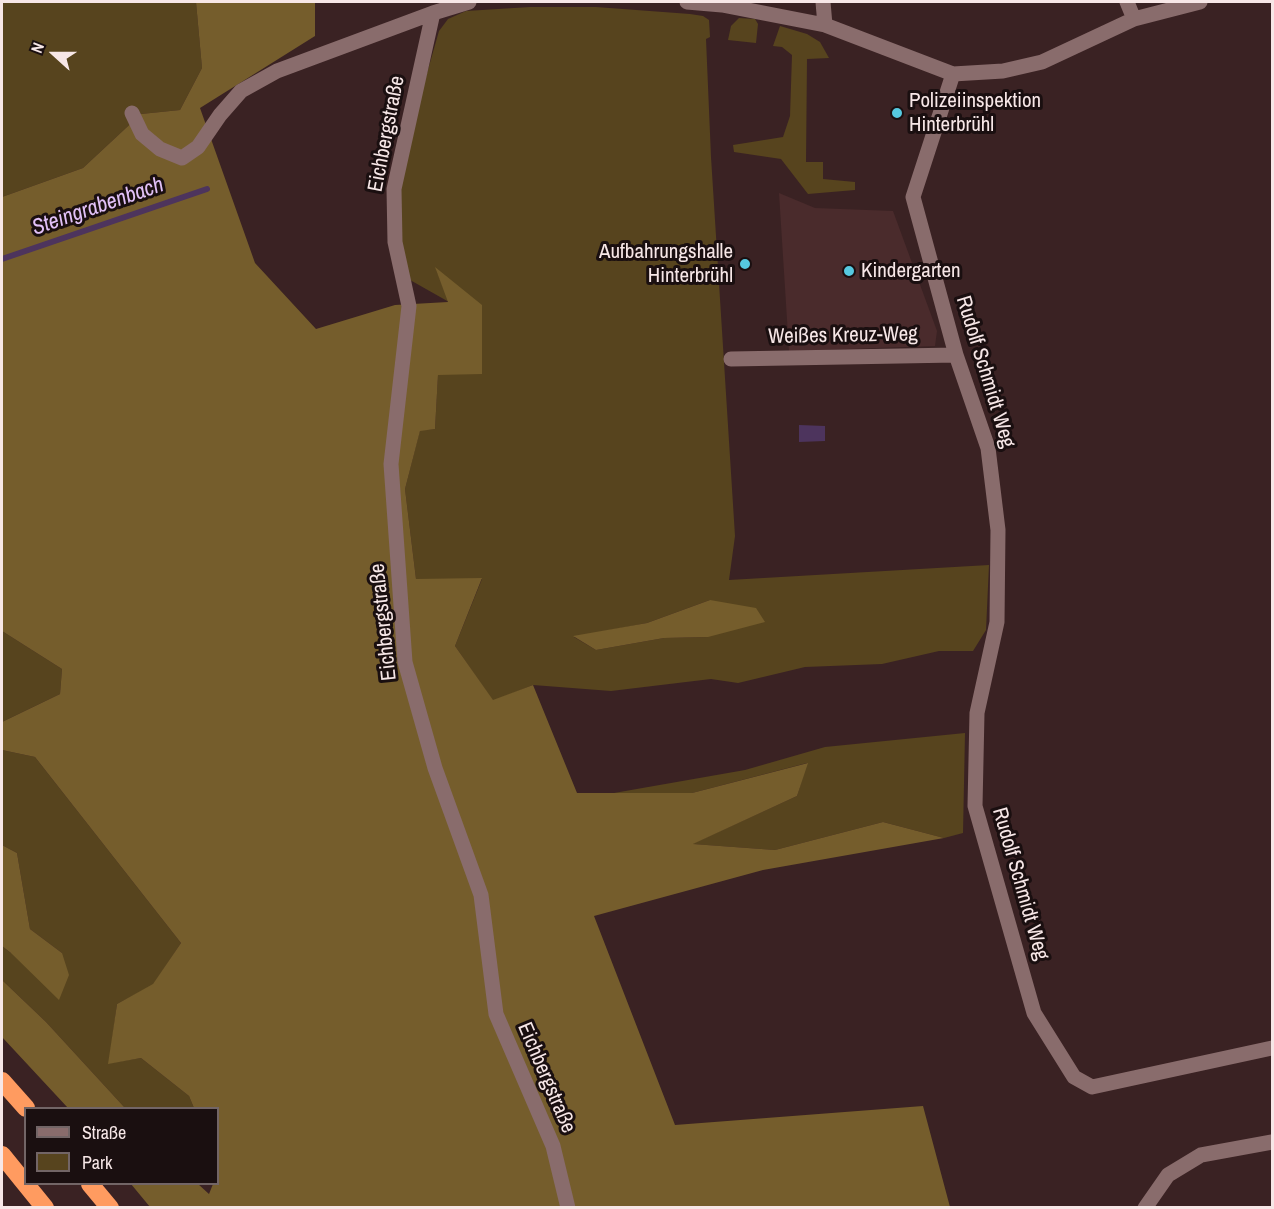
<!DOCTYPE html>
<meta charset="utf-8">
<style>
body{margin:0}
#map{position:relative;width:1274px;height:1209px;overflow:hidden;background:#3a2223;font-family:"Archivo Narrow",sans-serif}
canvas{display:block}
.frame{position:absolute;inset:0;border:3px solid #f7e7e7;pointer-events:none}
.legend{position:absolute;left:24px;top:1107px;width:195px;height:78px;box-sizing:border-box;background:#1a0f10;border:2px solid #726566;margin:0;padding:8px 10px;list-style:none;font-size:18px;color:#f7e7e7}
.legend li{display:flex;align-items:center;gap:12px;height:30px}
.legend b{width:30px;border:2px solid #726566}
.north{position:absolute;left:24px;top:24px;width:60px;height:60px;-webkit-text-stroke:4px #1a0f10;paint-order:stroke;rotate:291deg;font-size:16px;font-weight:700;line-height:24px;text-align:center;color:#f7e7e7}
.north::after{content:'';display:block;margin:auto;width:21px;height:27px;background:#f7e7e7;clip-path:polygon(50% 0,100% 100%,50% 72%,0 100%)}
</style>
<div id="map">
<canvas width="1274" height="1209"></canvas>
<div class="frame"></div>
<ul class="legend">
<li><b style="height:8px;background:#896c6c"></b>Straße</li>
<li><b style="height:16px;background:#57441e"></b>Park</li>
</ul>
<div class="north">N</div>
</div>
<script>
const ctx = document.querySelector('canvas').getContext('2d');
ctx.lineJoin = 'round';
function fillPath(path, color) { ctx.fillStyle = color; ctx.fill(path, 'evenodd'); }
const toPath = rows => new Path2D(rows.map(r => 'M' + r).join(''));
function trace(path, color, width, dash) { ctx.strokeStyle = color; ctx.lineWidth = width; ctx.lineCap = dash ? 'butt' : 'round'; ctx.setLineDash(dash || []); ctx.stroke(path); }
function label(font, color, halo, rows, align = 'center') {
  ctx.font = font + ' "Archivo Narrow",sans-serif'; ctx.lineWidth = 6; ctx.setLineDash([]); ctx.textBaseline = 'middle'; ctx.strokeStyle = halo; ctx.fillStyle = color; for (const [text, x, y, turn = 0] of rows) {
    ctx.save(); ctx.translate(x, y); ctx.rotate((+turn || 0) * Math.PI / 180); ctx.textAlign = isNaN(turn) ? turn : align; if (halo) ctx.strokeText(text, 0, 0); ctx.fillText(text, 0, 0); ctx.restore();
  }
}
const built = toPath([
 [779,193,815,208,893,211,937,331,935,346,789,351]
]);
const green = toPath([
 [2,2,196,2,202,68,180,110,141,114,83,168,2,197],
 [530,7,596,7,690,14,703,16,709,20,710,37,706,39,711,157,735,536,729,580,989,565,986,630,973,651,939,651,882,664,805,667,738,683,711,679,611,691,533,685,493,701,455,646,482,579,416,579,405,489,420,430,435,429,438,374,482,374,436,269,449,302,403,276,394,189,439,31,448,19,466,11],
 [710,600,708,637,664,638,596,650,574,637,647,623],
 [739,18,755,19,758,24,756,43,728,40,731,26],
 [780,26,807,34,820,42,829,58,807,59,806,162,823,162,823,179,855,182,855,190,808,194,781,159,734,152,733,145,783,137,790,116,792,55,782,47,773,46],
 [2,631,62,669,60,694,2,722],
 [965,733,963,833,944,838,883,822,775,850,692,844,797,796,807,763,692,793,614,793,745,770,825,747],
 [2,750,35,757,181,943,153,985,117,1004,109,1063,141,1058,189,1096,194,1108,125,1108,46,1022,2,980,2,946,11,953,62,953,30,929,17,853,2,845]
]);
const forest = toPath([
 [196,2,315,2,315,36,200,108,255,263,316,329,395,305,448,302,435,267,482,305,482,374,438,375,435,429,420,431,405,489,416,579,482,578,455,646,493,700,533,685,577,793,692,793,808,763,797,796,693,844,775,850,883,822,944,838,763,870,594,916,675,1125,923,1106,950,1207,150,1207,131,1184,198,1184,209,1194,213,1184,218,1184,219,1170,218,1108,194,1108,189,1096,141,1058,108,1064,117,1004,153,984,181,943,35,757,2,750,2,722,60,694,62,669,2,631,2,197,83,168,141,114,180,110,202,68],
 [710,600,756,608,765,622,708,637,664,638,596,650,573,636,647,623],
 [2,845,17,853,30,929,62,953,69,975,59,1000,11,953,2,946],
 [2,980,46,1022,125,1108,68,1108,2,1037]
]);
const water = toPath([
 [799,425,825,426,825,441,799,442]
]);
const stream = toPath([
 [2,259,207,189]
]);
const street = toPath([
 [687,2,722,5,825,25,953,74,1003,71,1042,62,1134,19,1200,2],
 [823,2,825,25],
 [1127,2,1134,19],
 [433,13,394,189,395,242,409,306,391,464,405,662,435,768,481,895,496,1014,553,1146,568,1208],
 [953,74,913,197,956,355,988,448,998,530,997,622,977,713,975,806,1034,1013,1074,1077,1092,1087,1272,1048],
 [132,113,142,134,160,149,182,158,198,147,220,115,241,91,277,71,433,13,469,2],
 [731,359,956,355],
 [1145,1208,1168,1175,1201,1155,1272,1142]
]);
const highway = toPath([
 [2,1081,26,1108],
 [2,1155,45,1208],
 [90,1184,110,1208]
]);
const markers = [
 [897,113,6,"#56c9e0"],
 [745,264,6,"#56c9e0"],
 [849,271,6,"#56c9e0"]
];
const poiNames = [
 ["Polizeiinspektion",909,101],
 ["Hinterbrühl",909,125],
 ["Aufbahrungshalle",733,252,"right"],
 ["Hinterbrühl",733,276,"right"],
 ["Kindergarten",861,271]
];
const streetNames = [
 ["Eichbergstraße",387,134,-79],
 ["Weißes Kreuz-Weg",843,336,-1],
 ["Rudolf Schmidt Weg",985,372,73],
 ["Eichbergstraße",384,622,-96],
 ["Rudolf Schmidt Weg",1020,884,74],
 ["Eichbergstraße",546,1078,67]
];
const waterNames = [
 ["Steingrabenbach",98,207,-19]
];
fillPath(built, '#4a2b2c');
fillPath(green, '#57441e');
fillPath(forest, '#755d2c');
fillPath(water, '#4d345d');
trace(stream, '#4d345d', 6);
trace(street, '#896c6c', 15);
trace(highway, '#ff9b60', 18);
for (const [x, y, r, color] of markers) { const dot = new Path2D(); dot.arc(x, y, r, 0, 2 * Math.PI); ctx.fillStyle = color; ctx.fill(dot); trace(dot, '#1a0f10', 2); }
label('21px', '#f7e7e7', '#1a0f10', poiNames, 'left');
label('21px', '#f7e7e7', '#1a0f10', streetNames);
label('italic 22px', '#e2c1f8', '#1a0f10', waterNames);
</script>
